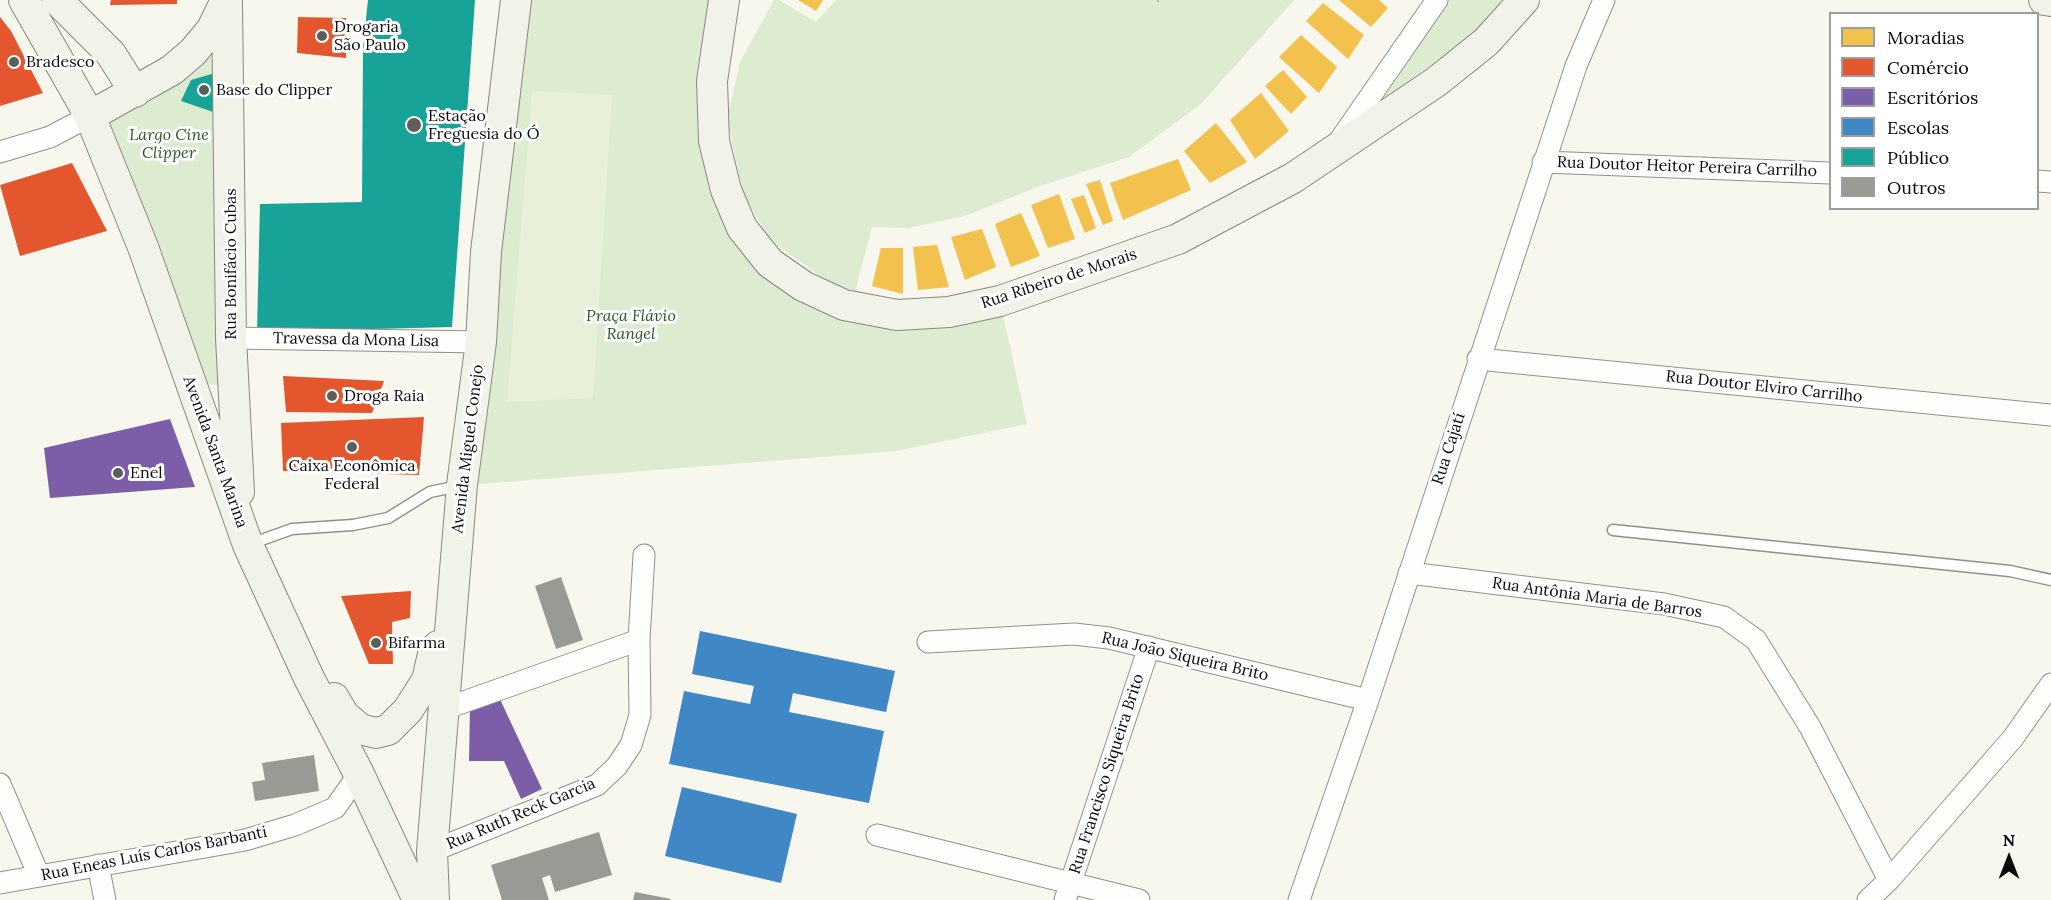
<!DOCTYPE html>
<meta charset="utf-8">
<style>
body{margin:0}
#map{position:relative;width:2051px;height:900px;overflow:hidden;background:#f8f7ed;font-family:Lora,serif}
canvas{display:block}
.legend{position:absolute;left:1829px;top:12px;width:210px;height:198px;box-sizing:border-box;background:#fff;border:2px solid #9d9d9d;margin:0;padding:8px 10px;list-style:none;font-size:18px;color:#0a0a0a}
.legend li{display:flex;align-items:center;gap:12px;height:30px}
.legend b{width:30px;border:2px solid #9d9d9d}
.north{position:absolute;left:1979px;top:828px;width:60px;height:60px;-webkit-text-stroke:4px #fff;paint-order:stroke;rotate:0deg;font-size:16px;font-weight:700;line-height:24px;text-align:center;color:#0a0a0a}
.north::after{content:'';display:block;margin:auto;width:21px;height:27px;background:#0a0a0a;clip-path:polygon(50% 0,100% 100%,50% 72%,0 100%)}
</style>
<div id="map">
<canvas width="2051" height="900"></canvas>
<ul class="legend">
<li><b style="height:16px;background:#f2c14e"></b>Moradias</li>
<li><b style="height:16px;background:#e4572e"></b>Comércio</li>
<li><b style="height:16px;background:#7b5ea7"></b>Escritórios</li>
<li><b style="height:16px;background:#3f88c5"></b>Escolas</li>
<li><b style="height:16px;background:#17a398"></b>Público</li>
<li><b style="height:16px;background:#9a9a94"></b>Outros</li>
</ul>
<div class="north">N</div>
</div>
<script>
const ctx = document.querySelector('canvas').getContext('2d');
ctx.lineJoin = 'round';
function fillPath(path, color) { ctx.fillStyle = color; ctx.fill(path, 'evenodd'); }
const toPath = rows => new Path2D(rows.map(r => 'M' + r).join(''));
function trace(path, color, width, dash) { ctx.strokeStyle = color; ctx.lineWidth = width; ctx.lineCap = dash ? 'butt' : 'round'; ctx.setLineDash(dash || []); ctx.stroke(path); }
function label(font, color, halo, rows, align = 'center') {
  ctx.font = font + ' Lora,serif'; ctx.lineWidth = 6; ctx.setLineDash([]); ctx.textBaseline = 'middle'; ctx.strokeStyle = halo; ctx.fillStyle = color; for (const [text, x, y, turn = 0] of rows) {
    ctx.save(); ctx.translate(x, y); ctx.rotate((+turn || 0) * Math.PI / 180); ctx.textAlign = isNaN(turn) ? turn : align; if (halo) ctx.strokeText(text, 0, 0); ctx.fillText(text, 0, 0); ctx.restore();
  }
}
const green = toPath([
 [226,0,225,387,190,380,90,116,135,92],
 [516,0,728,0,714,141,770,263,851,298,770,240,743,193,727,118,740,62,774,0,779,0,816,22,836,0,1294,0,1201,104,1129,157,1040,186,965,216,909,228,872,227,853,300,1000,301,1027,424,896,451,467,485],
 [1437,0,1524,0,1331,153]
]);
const pitch = toPath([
 [532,91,612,95,593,398,507,402]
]);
const homes = toPath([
 [798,0,823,0,816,11],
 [1339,0,1379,0,1388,8,1371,27],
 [1323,3,1364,35,1348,59,1306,21],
 [1301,35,1337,67,1319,93,1279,57],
 [1283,70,1307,97,1291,114,1265,86],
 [1261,93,1289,131,1255,159,1230,120],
 [1216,123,1247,162,1210,183,1184,151],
 [1178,159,1191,190,1123,220,1110,183],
 [1100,180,1113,221,1103,225,1086,184],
 [1059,194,1075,239,1048,248,1031,205],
 [1084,195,1096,228,1085,233,1071,199],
 [1021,213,1040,256,1011,267,995,224],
 [982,229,996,267,965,280,951,237],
 [937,245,949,287,918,290,913,247],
 [881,248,903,248,903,294,872,286]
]);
const shops = toPath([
 [111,0,177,0,177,4,110,5],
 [0,17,11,31,43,93,0,106],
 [298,17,346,18,346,58,297,53],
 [72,163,107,231,20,256,0,185],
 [283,376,384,381,372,413,286,412],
 [424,417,419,475,283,471,281,423],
 [411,591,410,618,392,622,393,664,369,664,341,596]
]);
const offices = toPath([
 [170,419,195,487,50,498,44,448],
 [498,695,542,789,521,799,504,761,469,761,470,706]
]);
const schools = toPath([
 [700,631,895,671,886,712,793,693,789,712,884,731,869,803,669,764,684,691,750,704,754,686,692,674],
 [682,787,797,814,781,883,665,856]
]);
const public = toPath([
 [368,0,475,0,452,327,257,332,260,204,362,202,363,47],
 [222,71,222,115,181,101,191,80]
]);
const building = toPath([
 [561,577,583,640,556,649,535,586],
 [314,755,319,791,255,801,252,782,265,780,262,763],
 [599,832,612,875,555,892,550,875,542,878,549,900,502,900,491,865],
 [635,892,671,899,670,900,633,900]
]);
const path = toPath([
 [1157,0,1159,0]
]);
const lane = toPath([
 [1613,530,2010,571,2051,580],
 [250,544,292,529,353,525,388,518,430,492,459,486]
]);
const street = toPath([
 [1340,140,1437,0],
 [0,152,50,137,90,116],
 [1543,162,1830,173],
 [2038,181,2051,182],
 [231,338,481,342],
 [1478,359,2051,415],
 [1409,573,1664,604,1724,617,1756,640,1810,727,1889,880],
 [639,640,644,555],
 [928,642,1074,634,1109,638,1368,700],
 [0,784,39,876],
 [877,835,1139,900],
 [432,851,597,785,617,766,631,745,640,715,639,640,444,709],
 [98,865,105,900],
 [0,883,245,840,295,825,335,808,359,774],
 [1065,900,1149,647],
 [1299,900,1368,700,1576,66,1604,0],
 [1868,900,1889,880,2013,738,2051,684]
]);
const secondary = toPath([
 [24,0,90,116,143,247,248,545,309,678,359,774,418,900],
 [57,0,111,54,135,92],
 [227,0,231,338,239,492],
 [724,0,712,81,714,141,726,190,742,228,770,263,803,286,844,305,897,315,949,312,1000,301,1178,239,1293,178,1436,82,1486,42,1524,0],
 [2044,0,2051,1],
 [90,116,172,70,193,52,212,29,226,0],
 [334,698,344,715,360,729,376,733,388,730,408,710,427,680,434,650,438,646],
 [434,900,432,851,462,485,481,342,486,252,516,0]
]);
const markers = [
 [322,36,6,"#5d5d59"],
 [14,62,6,"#5d5d59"],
 [204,90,6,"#5d5d59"],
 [414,125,8,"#5d5d59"],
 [332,396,6,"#5d5d59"],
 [352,447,6,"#5d5d59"],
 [118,473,6,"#5d5d59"],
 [376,643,6,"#5d5d59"]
];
const poiNames = [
 ["Drogaria",334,27],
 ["São Paulo",334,45],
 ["Bradesco",26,62],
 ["Base do Clipper",216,90],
 ["Estação",428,116],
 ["Freguesia do Ó",428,134],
 ["Droga Raia",344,396],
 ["Caixa Econômica",352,466,"center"],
 ["Federal",352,484,"center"],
 ["Enel",130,473],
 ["Bifarma",388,643]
];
const parkNames = [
 ["Largo Cine",169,135],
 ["Clipper",169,153],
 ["Praça Flávio",631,316],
 ["Rangel",631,334]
];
const streetNames = [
 ["Rua Doutor Heitor Pereira Carrilho",1687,167,2],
 ["Rua Bonifácio Cubas",231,264,-90],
 ["Rua Ribeiro de Morais",1059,279,-18],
 ["Travessa da Mona Lisa",356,340,1],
 ["Rua Doutor Elviro Carrilho",1764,387,6],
 ["Avenida Miguel Conejo",468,449,-83],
 ["Rua Cajatí",1449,449,-72],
 ["Avenida Santa Marina",215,452,70],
 ["Rua Antônia Maria de Barros",1597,598,8],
 ["Rua João Siqueira Brito",1185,657,13],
 ["Rua Francisco Siqueira Brito",1107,774,-72],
 ["Rua Ruth Reck Garcia",521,814,-23],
 ["Rua Eneas Luís Carlos Barbanti",154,854,-11]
];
fillPath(green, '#ddebd0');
fillPath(pitch, '#e7f0d9');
fillPath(homes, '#f2c14e');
fillPath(shops, '#e4572e');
fillPath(offices, '#7b5ea7');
fillPath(schools, '#3f88c5');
fillPath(public, '#17a398');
fillPath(building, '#9a9a94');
trace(lane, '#91918c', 13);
trace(street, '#91918c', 23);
trace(secondary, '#888783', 32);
trace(path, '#b7b6b5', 4, [6, 3]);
trace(lane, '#fefefc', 10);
trace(street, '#fefefc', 21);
trace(secondary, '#f2f3e8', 30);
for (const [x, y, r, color] of markers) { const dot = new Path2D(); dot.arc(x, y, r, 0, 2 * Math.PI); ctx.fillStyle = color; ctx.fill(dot); trace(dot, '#fff', 2); }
label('16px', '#0a0a0a', '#fff', poiNames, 'left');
label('italic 16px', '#265823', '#fff', parkNames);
label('16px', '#0a0a0a', '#fff', streetNames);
</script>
